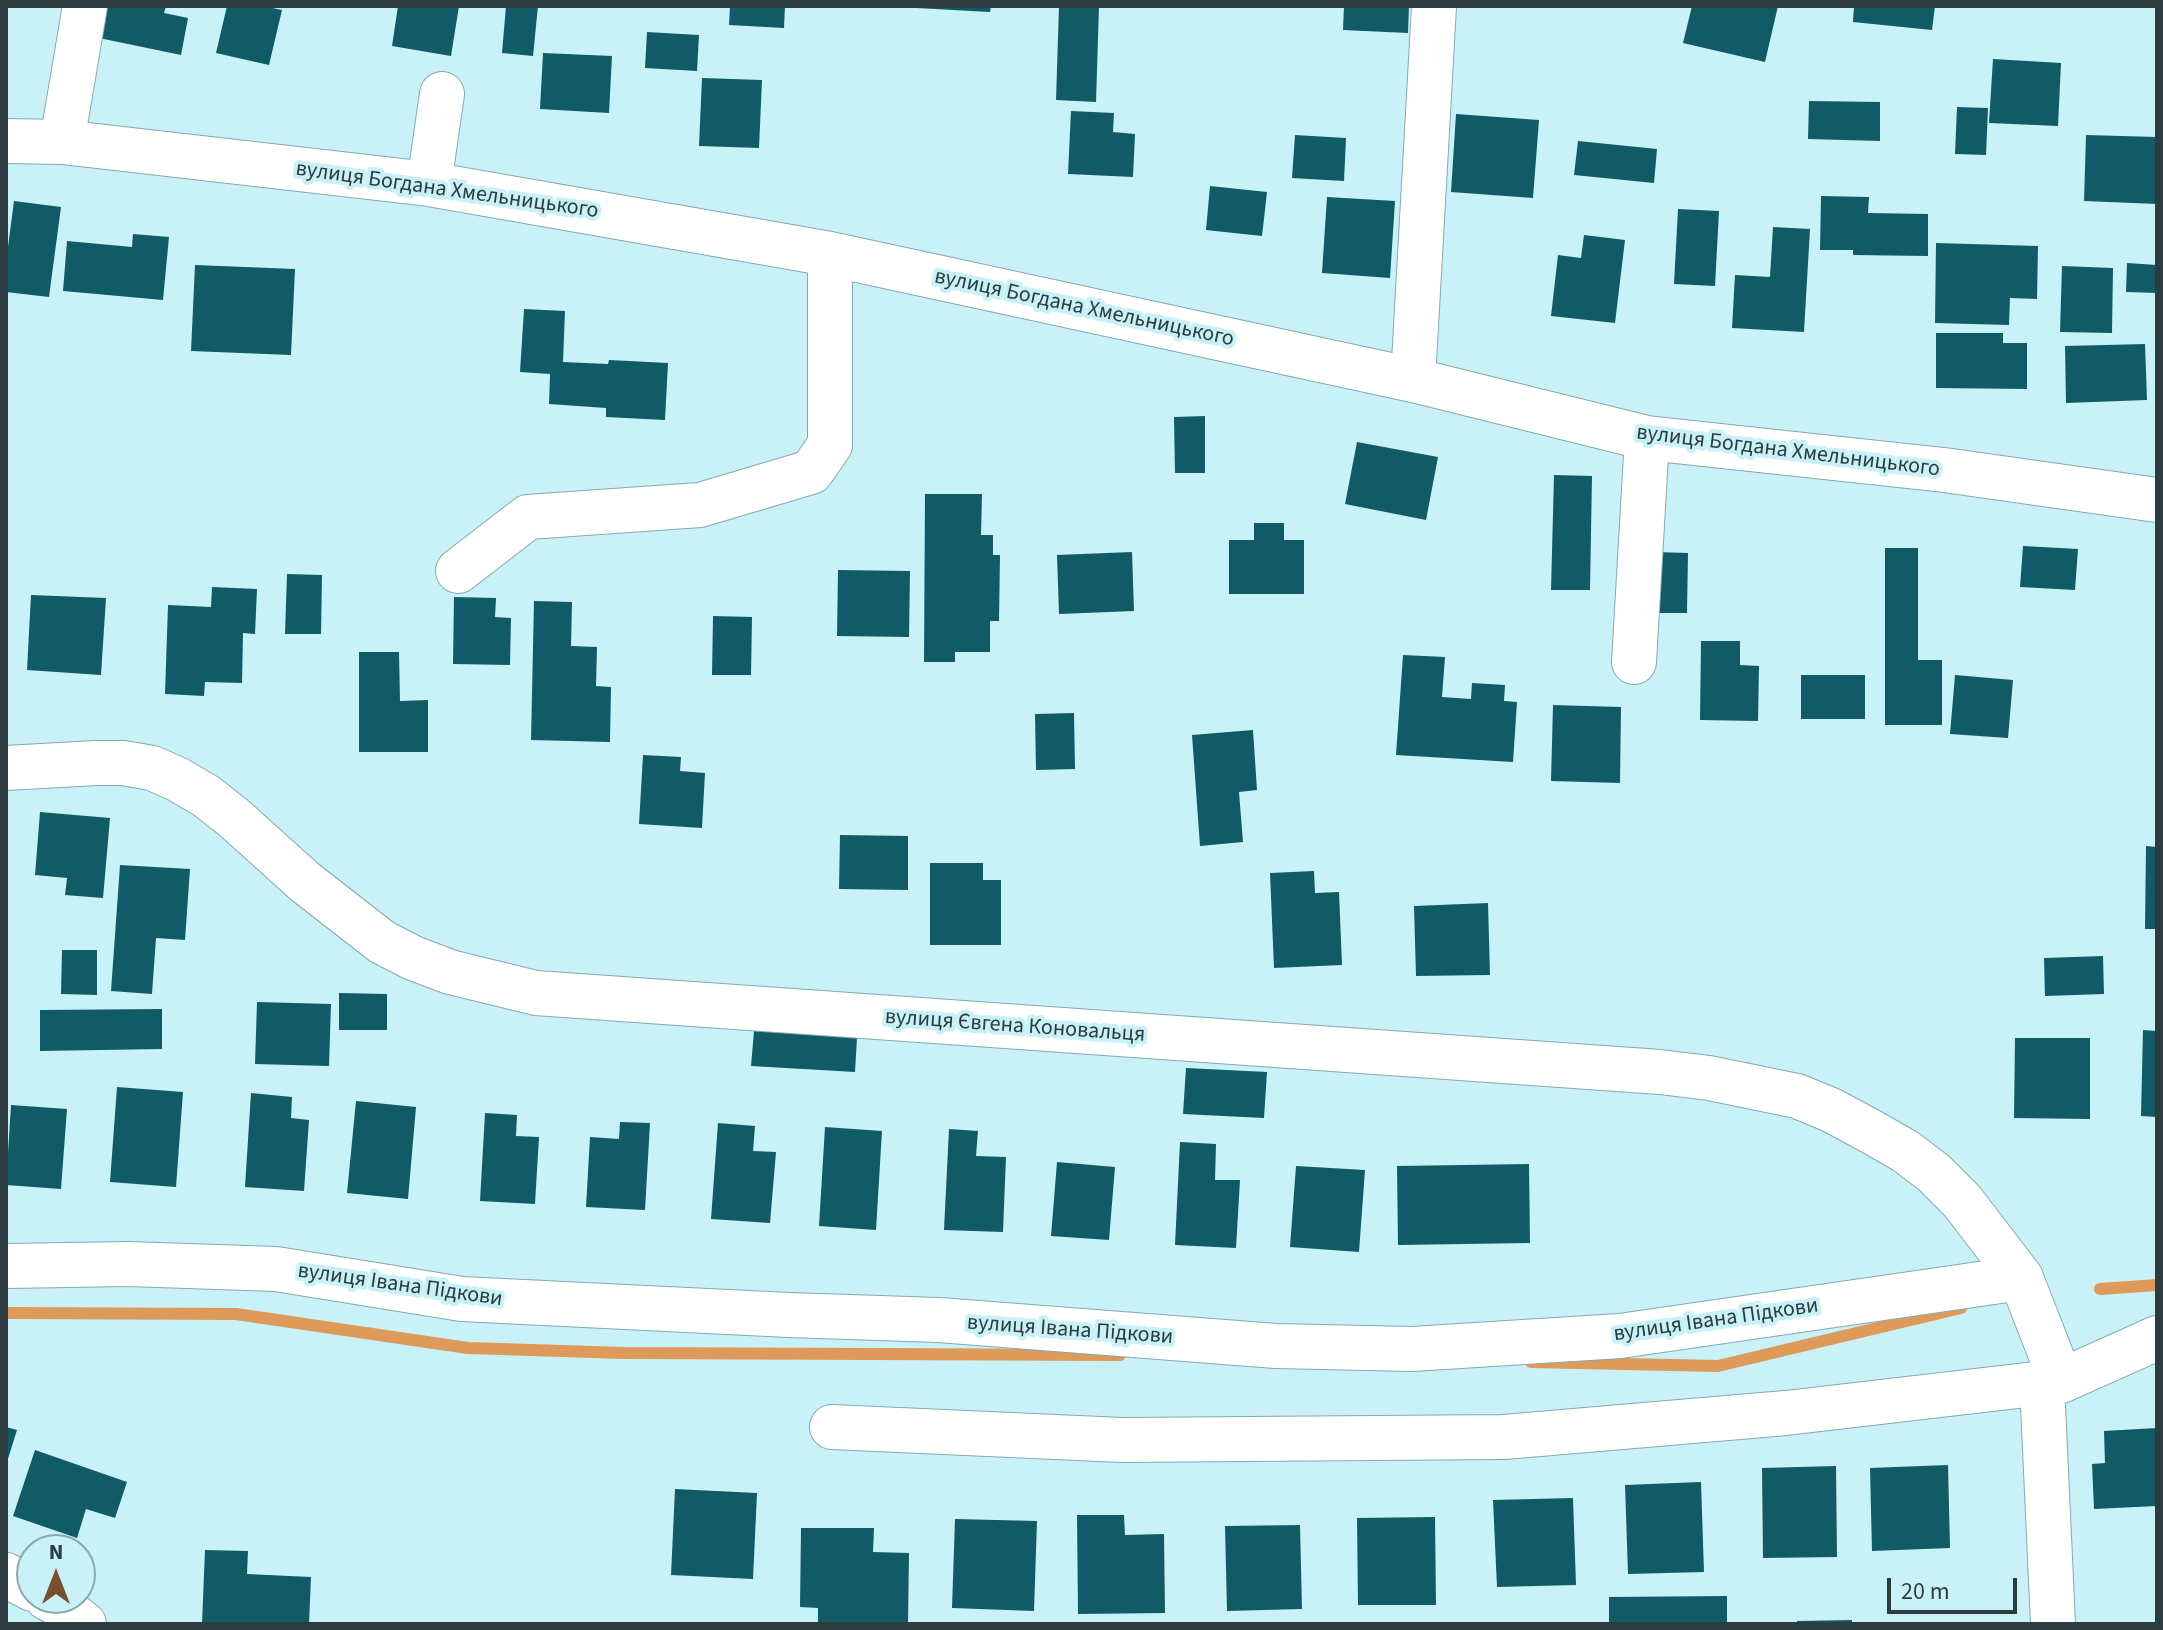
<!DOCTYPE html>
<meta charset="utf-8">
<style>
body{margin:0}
#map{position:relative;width:2163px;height:1630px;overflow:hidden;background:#c9f1f8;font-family:"Source Sans 3",sans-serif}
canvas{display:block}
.frame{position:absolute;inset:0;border:8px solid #2c3c3f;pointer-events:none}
.north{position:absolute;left:16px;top:1534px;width:80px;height:80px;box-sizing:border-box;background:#c9f1f8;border:2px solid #8aa9ae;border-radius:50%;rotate:0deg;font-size:22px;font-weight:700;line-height:32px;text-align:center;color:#2c3c3f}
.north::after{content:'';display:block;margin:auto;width:28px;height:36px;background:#76512c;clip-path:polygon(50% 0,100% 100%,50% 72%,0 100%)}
.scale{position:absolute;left:1887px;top:1578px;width:130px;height:36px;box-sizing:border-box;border:4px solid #2c3c3f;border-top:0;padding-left:10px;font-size:24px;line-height:28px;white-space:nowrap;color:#2c3c3f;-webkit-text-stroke:6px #c9f1f8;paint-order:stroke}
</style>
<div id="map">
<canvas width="2163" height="1630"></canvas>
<div class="frame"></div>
<div class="north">N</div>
<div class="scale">20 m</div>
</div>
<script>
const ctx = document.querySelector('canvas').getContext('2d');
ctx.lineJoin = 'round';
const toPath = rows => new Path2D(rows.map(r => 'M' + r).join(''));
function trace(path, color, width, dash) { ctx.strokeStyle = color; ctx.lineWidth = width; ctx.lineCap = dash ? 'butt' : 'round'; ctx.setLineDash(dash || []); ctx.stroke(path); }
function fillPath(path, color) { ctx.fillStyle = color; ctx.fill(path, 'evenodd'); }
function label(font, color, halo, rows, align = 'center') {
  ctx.font = font + ' "Source Sans 3",sans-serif'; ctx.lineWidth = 8; ctx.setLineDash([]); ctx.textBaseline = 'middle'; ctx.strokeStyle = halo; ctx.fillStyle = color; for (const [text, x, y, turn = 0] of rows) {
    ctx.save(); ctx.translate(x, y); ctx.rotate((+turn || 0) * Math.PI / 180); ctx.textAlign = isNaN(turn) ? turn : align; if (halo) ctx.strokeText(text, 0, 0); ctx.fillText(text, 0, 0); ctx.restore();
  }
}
const stream = toPath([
 [2100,1289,2157,1285],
 [6,1313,236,1314,468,1348,624,1353,1120,1355],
 [1531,1362,1718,1366,1961,1308]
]);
const building = toPath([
 [105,6,166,6,164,13,188,18,181,55,99,38],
 [227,6,263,6,282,10,269,65,216,53],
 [398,6,459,6,451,56,392,46],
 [506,6,538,6,533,56,502,53],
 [730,6,785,6,784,28,729,25],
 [916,6,991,6,990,12,916,8],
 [1059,6,1099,6,1096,102,1056,100],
 [1344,6,1409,6,1408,33,1343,30],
 [1692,6,1778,6,1765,62,1683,43],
 [1854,6,1935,6,1932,30,1853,22],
 [647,32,699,35,697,71,645,68],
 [543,53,612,56,609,113,540,109],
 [1993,59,2061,63,2058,126,1989,123],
 [702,78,762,80,759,148,699,146],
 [1809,101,1880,102,1880,141,1808,139],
 [1957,107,1988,108,1986,155,1955,154],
 [1071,111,1114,113,1113,132,1135,134,1133,177,1068,174],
 [1456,114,1539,120,1533,198,1451,192],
 [1295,135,1346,138,1344,181,1292,178],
 [2086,135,2157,137,2157,204,2084,201],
 [1578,141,1657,149,1654,183,1574,175],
 [1210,186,1267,192,1262,236,1206,230],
 [1821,196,1869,197,1868,213,1928,214,1928,256,1853,255,1853,250,1820,250],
 [1327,197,1395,201,1390,278,1322,273],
 [14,201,61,207,49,297,6,292,6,262],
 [1678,209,1719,211,1715,286,1674,284],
 [1773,227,1810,229,1804,332,1732,328,1735,275,1770,277],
 [133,234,169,237,163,300,63,291,67,241,132,247],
 [1584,235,1625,240,1615,323,1551,316,1558,255,1581,258],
 [1936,243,2038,246,2037,299,2010,298,2009,325,1935,323],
 [2127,263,2157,265,2157,293,2126,292],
 [195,265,295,269,291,355,191,351],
 [2062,266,2113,268,2112,333,2060,332],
 [524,309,565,311,563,362,608,364,609,360,668,363,665,420,606,417,606,408,549,404,550,374,520,372],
 [1936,333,2003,333,2003,343,2027,343,2027,389,1936,388],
 [2145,344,2147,400,2066,403,2065,346],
 [1205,416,1205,473,1175,473,1174,417],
 [1357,442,1438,457,1426,520,1345,504],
 [1554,475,1592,476,1590,590,1551,590],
 [925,494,982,494,981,535,993,535,993,555,1000,555,999,621,990,621,990,652,955,652,955,662,924,662],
 [1254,523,1284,523,1284,540,1304,540,1304,594,1229,594,1229,540,1254,540],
 [2023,546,2078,549,2075,590,2020,587],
 [1885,548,1918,548,1918,660,1942,660,1942,725,1885,725],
 [1132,552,1134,611,1059,614,1057,555],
 [1654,552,1688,553,1687,613,1654,613],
 [838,570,910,571,909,637,837,636],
 [287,574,322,575,321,634,285,634],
 [212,587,257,589,255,634,243,633,242,683,205,682,204,696,165,694,168,605,211,607],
 [31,595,106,598,101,675,27,670],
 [454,597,496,598,495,617,511,618,510,665,453,664],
 [534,601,572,602,571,646,597,647,596,686,611,687,610,742,531,740],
 [713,616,752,617,751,675,712,675],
 [1701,641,1740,641,1740,665,1759,666,1758,721,1700,720],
 [359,652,399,652,400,701,428,700,428,752,359,752],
 [1403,655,1445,657,1442,697,1471,699,1472,683,1505,685,1504,701,1517,702,1513,762,1396,755],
 [1801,675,1865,675,1865,719,1801,719],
 [1955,675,2013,680,2008,738,1950,734],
 [1553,705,1621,707,1620,783,1551,781],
 [1074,713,1075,769,1036,770,1035,714],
 [1253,730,1257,790,1239,792,1243,842,1200,846,1192,735],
 [643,755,681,757,680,771,705,773,702,828,639,824],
 [40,812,110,818,103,898,65,895,67,878,35,875],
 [840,835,908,836,908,890,839,889],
 [2146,846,2157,847,2157,929,2145,929],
 [930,863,983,863,983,880,1001,880,1001,945,930,945],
 [120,865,190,869,185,940,156,938,152,994,111,991],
 [1314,871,1315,893,1339,892,1342,965,1274,968,1270,873],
 [1488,903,1490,975,1416,976,1414,906],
 [62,950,97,950,97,995,61,994],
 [2103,956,2104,994,2045,996,2044,958],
 [339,993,387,994,387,1030,339,1030],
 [257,1002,331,1004,329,1066,255,1064],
 [162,1009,162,1049,40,1051,40,1010],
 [2143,1030,2157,1031,2157,1117,2141,1116],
 [754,1031,857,1038,855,1072,751,1066],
 [2015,1038,2090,1038,2090,1119,2014,1118],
 [1186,1068,1267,1072,1264,1118,1183,1114],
 [117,1087,183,1092,176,1187,110,1182],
 [251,1093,292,1097,291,1118,309,1120,304,1191,245,1187],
 [356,1101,416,1107,408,1199,347,1193],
 [11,1105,67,1109,61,1189,6,1185],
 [485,1113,517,1115,516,1136,539,1137,535,1204,480,1201],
 [620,1122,650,1123,645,1210,586,1207,590,1137,619,1139],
 [718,1123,755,1126,753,1151,776,1152,770,1223,711,1219],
 [825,1127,882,1131,876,1230,819,1226],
 [949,1129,978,1131,976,1156,1006,1157,1003,1232,944,1230],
 [1180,1142,1216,1144,1215,1180,1240,1180,1236,1248,1175,1245],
 [1057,1162,1115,1167,1109,1240,1051,1236],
 [1529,1164,1530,1243,1398,1245,1397,1166],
 [1296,1166,1365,1170,1359,1252,1290,1247],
 [6,1427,17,1430,7,1462,6,1462],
 [2157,1428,2157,1506,2094,1509,2092,1464,2105,1463,2104,1431],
 [35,1450,127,1482,115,1518,86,1509,77,1538,13,1516],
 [1948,1465,1950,1548,1872,1551,1870,1468],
 [1836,1466,1837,1557,1763,1558,1762,1468],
 [1701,1482,1704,1572,1628,1574,1625,1485],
 [675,1489,757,1493,753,1579,671,1575],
 [1573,1498,1576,1585,1497,1587,1493,1500],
 [1077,1515,1124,1515,1125,1535,1164,1534,1165,1613,1078,1614],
 [1435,1517,1436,1605,1358,1605,1357,1518],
 [955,1519,1037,1521,1034,1611,952,1608],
 [1300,1525,1302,1609,1227,1611,1225,1526],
 [801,1528,874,1528,873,1552,909,1553,908,1624,818,1624,818,1608,800,1607],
 [205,1550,248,1551,247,1574,311,1577,309,1624,202,1624],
 [1727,1596,1727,1624,1609,1624,1609,1597],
 [1852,1620,1852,1624,1797,1624,1797,1621]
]);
const minor = toPath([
 [6,141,62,142,429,184,830,254,1413,380,1647,438,1944,470,2157,500],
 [62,142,85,6],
 [429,184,442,94],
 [1413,380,1434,6],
 [458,571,528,517,700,505,811,472,830,445,830,254],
 [1634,662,1647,438],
 [6,768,96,763,123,763,152,768,177,779,206,796,234,818,305,882,382,942,413,958,450,972,536,993,1660,1072,1709,1078,1797,1096,1831,1110,1870,1131,1905,1151,1934,1173,1962,1201,2021,1278],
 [6,1266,129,1264,276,1269,462,1299,789,1315,939,1320,1276,1346,1412,1349,1620,1336,2021,1278,2061,1381],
 [2042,1383,2053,1624],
 [832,1427,1122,1440,1504,1437,1786,1413,2061,1381,2157,1338],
 [6,1575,32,1589],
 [47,1598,60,1605,84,1624]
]);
const streetNames = [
 ["вулиця Богдана Хмельницького",447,191,8],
 ["вулиця Богдана Хмельницького",1084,309,12],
 ["вулиця Богдана Хмельницького",1788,452,7],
 ["вулиця Євгена Коновальця",1015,1027,4],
 ["вулиця Івана Підкови",400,1286,8],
 ["вулиця Івана Підкови",1716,1321,-8],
 ["вулиця Івана Підкови",1070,1331,4]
];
trace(stream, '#dd9a58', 12);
fillPath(building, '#115b66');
trace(minor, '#84aab1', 46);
trace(minor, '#fff', 44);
label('22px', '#2c3c3f', '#c9f1f8', streetNames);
</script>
